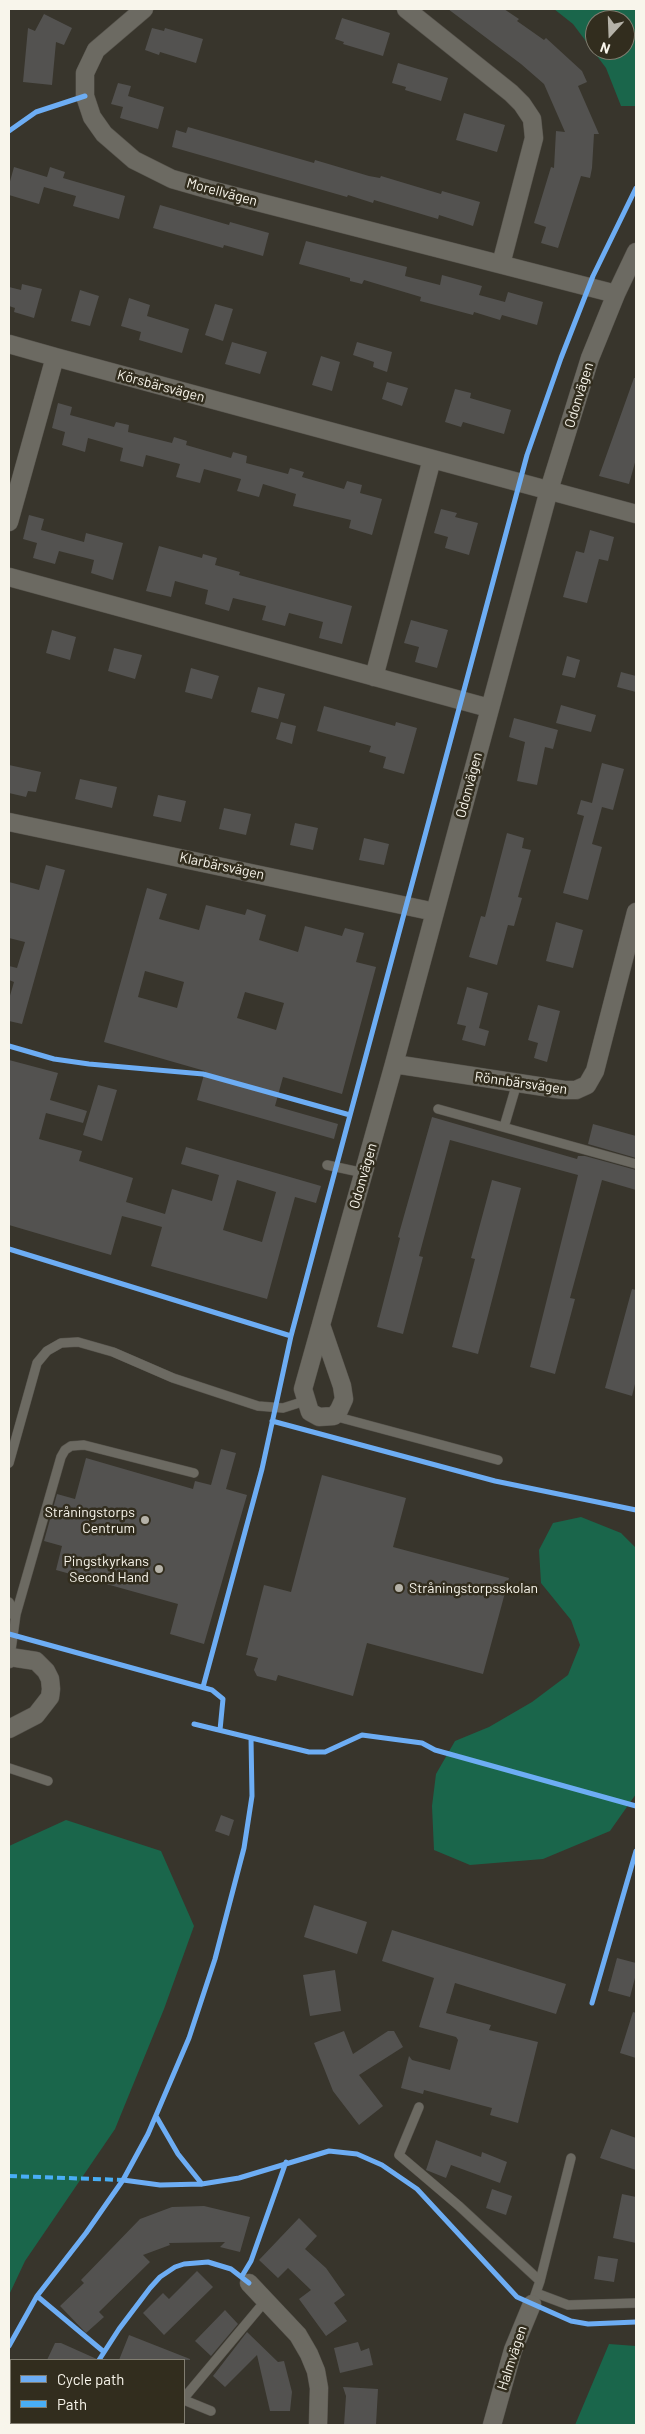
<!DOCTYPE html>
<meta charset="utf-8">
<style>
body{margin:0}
#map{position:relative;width:645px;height:2434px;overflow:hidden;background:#38352c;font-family:Barlow,sans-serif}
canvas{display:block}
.frame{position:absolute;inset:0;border:10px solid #f8f5eb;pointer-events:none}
.legend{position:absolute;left:10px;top:2359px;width:175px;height:65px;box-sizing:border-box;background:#322d1e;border:1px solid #817d70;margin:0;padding:6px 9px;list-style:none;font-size:15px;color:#f8f5eb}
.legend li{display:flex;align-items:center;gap:10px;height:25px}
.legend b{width:25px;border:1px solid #817d70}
.north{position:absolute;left:585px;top:10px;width:50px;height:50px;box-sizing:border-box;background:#322d1e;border:1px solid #817d70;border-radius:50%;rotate:200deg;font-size:14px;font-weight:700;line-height:20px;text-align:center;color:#f8f5eb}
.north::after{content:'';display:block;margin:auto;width:18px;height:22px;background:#b5b2a8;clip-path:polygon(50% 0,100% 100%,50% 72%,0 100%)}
</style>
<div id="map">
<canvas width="645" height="2434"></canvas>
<div class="frame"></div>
<ul class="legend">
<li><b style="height:6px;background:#6dadf4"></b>Cycle path</li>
<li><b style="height:6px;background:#49aef6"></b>Path</li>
</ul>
<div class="north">N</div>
</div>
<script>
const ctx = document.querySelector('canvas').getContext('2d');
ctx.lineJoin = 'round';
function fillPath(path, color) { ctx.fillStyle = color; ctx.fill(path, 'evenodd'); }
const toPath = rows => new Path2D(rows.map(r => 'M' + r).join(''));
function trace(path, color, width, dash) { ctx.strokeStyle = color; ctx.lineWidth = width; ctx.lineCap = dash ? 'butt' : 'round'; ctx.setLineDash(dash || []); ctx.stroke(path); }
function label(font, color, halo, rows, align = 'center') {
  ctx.font = font + ' Barlow,sans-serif'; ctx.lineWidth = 5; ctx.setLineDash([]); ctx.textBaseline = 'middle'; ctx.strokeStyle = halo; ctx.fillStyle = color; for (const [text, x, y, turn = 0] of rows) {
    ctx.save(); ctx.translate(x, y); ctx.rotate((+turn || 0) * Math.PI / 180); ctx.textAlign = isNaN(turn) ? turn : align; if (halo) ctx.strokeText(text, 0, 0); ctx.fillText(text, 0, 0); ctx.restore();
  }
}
const forest = toPath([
 [554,9,636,9,636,106,621,106,606,68,573,24],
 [595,20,625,20,625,50,595,50],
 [581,1517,621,1533,636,1548,636,1794,610,1831,543,1859,470,1865,434,1850,432,1806,436,1774,455,1741,489,1727,532,1702,568,1675,580,1645,571,1620,541,1583,539,1550,553,1523],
 [66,1820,161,1851,194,1926,164,2009,115,2129,25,2261,9,2295,9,1846],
 [609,2344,636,2346,636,2425,575,2425]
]);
const building = toPath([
 [448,9,504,9,519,19,517,21,544,40,546,38,582,71,587,82,578,86,599,134,594,134,592,168,590,178,581,176,558,248,541,243,546,227,534,223,551,167,554,168,556,131,565,132,544,84,521,64],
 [44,14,72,28,64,45,56,42,52,85,23,82,28,28,35,31],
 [342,18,390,33,383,56,343,44,344,42,335,39],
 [152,28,164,31,165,28,203,39,196,63,160,52,159,55,145,50],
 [398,63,448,78,441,101,405,90,406,87,392,83],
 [118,83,131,86,128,96,164,107,158,129,120,118,123,107,111,104],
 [464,113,505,125,497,152,456,140],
 [188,127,314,163,315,160,369,176,380,178,381,176,441,194,442,191,480,202,473,226,439,215,438,219,374,200,373,203,348,195,347,197,172,147,176,130,186,133],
 [14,167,47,177,50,167,65,172,63,178,125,196,119,219,73,206,76,196,44,187,39,204,9,195,9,185],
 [160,205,229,225,230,222,269,233,263,256,224,245,223,248,153,228],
 [306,241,407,267,405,276,440,285,442,275,482,286,479,295,505,302,508,292,543,302,537,325,502,315,500,320,474,312,473,315,420,301,421,297,364,280,362,284,350,281,350,278,299,264],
 [22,284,42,289,34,318,14,312,15,308,9,306,9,287,21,290],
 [80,290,99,296,90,326,71,321],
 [129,298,150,305,147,316,189,329,182,353,139,340,141,332,121,326],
 [215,304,233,309,223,341,205,335],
 [232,342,267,352,260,374,225,364],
 [357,342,392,352,387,372,373,367,374,362,353,355],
 [321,356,340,362,332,391,312,385],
 [634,378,636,378,636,459,629,484,599,476],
 [387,382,408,388,402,406,382,399],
 [455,389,471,393,470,398,511,410,504,434,463,422,461,427,445,422],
 [58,403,72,407,70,415,114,427,116,422,129,425,128,432,172,443,174,437,187,441,186,445,231,458,233,452,247,456,246,463,288,474,290,468,304,472,302,477,344,489,347,481,362,485,360,493,382,499,372,535,349,528,351,520,293,506,296,494,263,484,259,497,237,491,241,479,204,469,200,483,176,477,180,464,146,455,143,467,120,461,123,448,88,438,85,452,62,445,65,432,52,428],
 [441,509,457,513,455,517,478,523,469,555,445,548,448,537,434,533],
 [29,515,44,519,41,530,84,542,86,533,123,543,113,580,91,573,94,560,59,551,55,564,33,558,37,543,23,539],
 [590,530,614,537,608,561,599,559,587,603,563,597,576,551,584,553],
 [159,546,202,558,203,554,217,558,215,565,240,572,239,575,352,606,342,644,319,638,323,622,289,613,285,626,262,620,266,606,233,598,229,611,205,604,208,590,175,581,171,597,146,591],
 [411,620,448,630,437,668,415,662,419,647,404,643],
 [52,630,76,637,70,660,46,653],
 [114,648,142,655,135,679,108,671],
 [567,656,580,660,575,678,562,675],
 [191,668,219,676,212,699,185,692],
 [621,672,636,676,636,692,617,687],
 [258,687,285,694,278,719,251,712],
 [561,705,596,715,591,732,556,723],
 [324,706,395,726,396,722,417,728,404,774,383,768,386,757,369,752,371,746,317,731],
 [514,718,558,730,553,749,545,747,537,785,517,781,525,742,509,737],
 [281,722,296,726,292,744,276,739],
 [602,763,624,769,613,810,602,807,592,844,602,847,588,900,563,893,584,816,577,814,581,800,592,803],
 [9,765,41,772,36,792,28,791,26,797,9,793],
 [80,779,117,787,112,808,75,799],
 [158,795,186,801,181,822,153,816],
 [224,808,251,814,246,835,219,829],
 [295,823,318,828,313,850,290,845],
 [507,833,524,838,522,848,531,850,518,897,522,898,514,926,508,925,497,965,469,957,481,916,485,917],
 [364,838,389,844,384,865,359,860],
 [46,865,65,870,22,1024,9,1021,9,999,14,982,9,980,9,966,17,968,25,942,9,938,9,882,39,890],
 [147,888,167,894,159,919,199,930,206,905,245,915,247,909,266,915,259,940,298,952,305,926,342,936,345,928,364,933,356,962,376,967,342,1094,283,1077,275,1106,338,1124,334,1139,197,1100,205,1071,104,1042],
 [145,971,184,982,177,1008,138,997],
 [245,992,284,1003,276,1030,237,1018],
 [556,922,583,930,573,968,546,961],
 [467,987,488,993,479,1028,489,1031,485,1046,462,1040,466,1026,457,1024],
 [538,1005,560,1011,547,1062,534,1058,538,1043,528,1040],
 [9,1060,58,1073,50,1100,87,1111,83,1123,46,1113,39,1139,82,1151,79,1161,133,1178,126,1202,165,1214,172,1189,212,1201,219,1175,181,1164,186,1147,321,1186,316,1203,295,1197,267,1299,151,1266,162,1227,141,1221,122,1216,111,1255,9,1225],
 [237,1180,276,1192,262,1242,223,1230],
 [98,1085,117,1090,102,1141,83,1135],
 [432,1117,577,1159,578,1156,585,1156,636,1170,636,1190,602,1180,570,1298,575,1299,555,1374,530,1367,578,1175,450,1140,419,1256,423,1257,403,1334,377,1327,400,1238,398,1237],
 [593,1124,636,1136,636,1158,588,1144],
 [492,1180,521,1188,478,1354,452,1347,475,1259,471,1258],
 [632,1289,636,1290,636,1380,632,1396,605,1388],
 [221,1449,236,1453,226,1489,247,1495,204,1644,170,1634,178,1604,56,1570,62,1546,44,1541,57,1494,75,1499,86,1458,193,1489,195,1481,211,1485],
 [322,1475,406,1498,393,1547,509,1578,483,1674,367,1643,353,1696,278,1675,276,1681,257,1676,254,1670,258,1658,246,1655,264,1585,291,1592],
 [221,1815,234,1820,229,1836,215,1831],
 [314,1905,367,1922,357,1954,304,1937],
 [392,1930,566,1984,556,2014,455,1983,446,2013,491,2025,489,2030,538,2042,518,2123,490,2115,492,2108,424,2090,423,2094,401,2088,409,2056,412,2060,450,2070,458,2040,456,2037,419,2027,434,1978,382,1961],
 [617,1958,636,1963,636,1974,630,1997,608,1991],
 [335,1970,341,2011,310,2016,303,1975],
 [633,2012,636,2013,636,2058,620,2053],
 [344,2031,353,2054,388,2031,394,2031,403,2047,359,2075,383,2106,359,2125,333,2091,314,2043],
 [611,2129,636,2138,636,2170,600,2158],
 [436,2140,481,2157,482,2152,507,2162,500,2183,451,2165,446,2178,426,2170],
 [492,2189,512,2196,506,2215,486,2208],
 [622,2194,636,2197,636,2243,613,2238],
 [204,2206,250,2217,240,2252,220,2247,225,2242,169,2243,170,2245,143,2255,150,2262,99,2312,104,2317,86,2333,60,2306,84,2283,81,2280,140,2219,172,2207],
 [299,2218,317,2236,305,2249,326,2268,345,2295,334,2303,347,2321,326,2336,299,2299,311,2290,288,2268,278,2278,259,2260],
 [598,2256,618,2259,614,2282,594,2279],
 [197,2271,213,2287,164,2335,143,2313,163,2293,169,2299],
 [225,2310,238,2324,211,2356,195,2341],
 [247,2332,278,2362,284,2361,292,2392,290,2411,270,2411,257,2355,225,2387,213,2376],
 [129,2335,190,2359,190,2360,119,2360],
 [358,2342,361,2351,369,2348,373,2365,340,2373,334,2348],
 [55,2343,61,2343,99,2360,47,2360],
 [343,2387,378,2389,376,2425,344,2425,346,2396]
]);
const service = toPath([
 [438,1109,636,1164],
 [504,1127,517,1083],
 [327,1165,364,1173],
 [334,1416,498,1460],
 [9,1463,37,1363,47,1351,61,1343,78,1342,113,1352,173,1378,258,1406,283,1408,305,1401],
 [9,1602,16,1614,10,1657],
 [9,1614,16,1614,61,1457,65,1450,71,1446,84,1445,194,1473],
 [9,1768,48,1781],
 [419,2107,399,2155,459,2206,540,2281],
 [536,2293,568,2305,636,2303],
 [532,2304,540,2281,571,2158],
 [184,2398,266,2300],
 [184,2400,211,2411]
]);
const minor = toPath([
 [144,9,96,50,85,73,85,96,92,117,104,134,134,160,172,179,207,189,616,294],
 [406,9,511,93,522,104,532,119,534,138,501,264],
 [9,344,55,357],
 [9,522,55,357,636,514],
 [9,577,489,708],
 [374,677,432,459],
 [9,822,435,912],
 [394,1064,564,1090,576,1090,587,1085,595,1071,636,912],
 [321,1325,342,1386,344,1399,339,1410,334,1416,319,1417,310,1412,303,1389,394,1064,549,490,590,358,616,294,636,252],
 [9,1659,10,1657,36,1661,46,1671,50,1679,51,1689,50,1697,36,1715,9,1729],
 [249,2283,298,2335,309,2354,316,2371,319,2388,318,2425],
 [492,2425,513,2350,532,2304]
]);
const quiet = toPath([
 [9,2176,123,2180]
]);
const cycleway = toPath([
 [9,131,36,112,85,96],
 [9,1046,54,1059,89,1064,203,1074,350,1115],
 [9,1249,291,1336],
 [272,1421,495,1481,636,1510],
 [9,1634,212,1690,223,1699,220,1730],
 [203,1687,262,1469,291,1336,323,1216,527,455,561,358,593,276,636,188],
 [194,1724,309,1752,325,1752,362,1735,422,1743,435,1750,636,1806],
 [592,2003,636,1851],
 [156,2116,178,2154,202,2184],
 [123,2180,160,2185,202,2184,239,2178,329,2151,357,2154,382,2165,417,2189,517,2297,571,2321,588,2324,636,2322],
 [242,2276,251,2261,286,2162],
 [37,2296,104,2352],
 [9,2346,37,2296,86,2233,123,2180,148,2134,189,2038,215,1959,244,1848,252,1796,251,1738],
 [99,2360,119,2329,150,2288,160,2277,175,2267,184,2264,208,2262,231,2269,249,2283]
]);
const markers = [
 [145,1520,5,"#b5b2a8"],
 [159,1569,5,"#b5b2a8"],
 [399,1588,5,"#b5b2a8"]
];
const streetNames = [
 ["Morellvägen",222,192,15],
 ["Körsbärsvägen",161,386,15],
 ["Odonvägen",579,395,-73],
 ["Odonvägen",469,785,-75],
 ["Klarbärsvägen",222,866,12],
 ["Rönnbärsvägen",521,1083,8],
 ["Odonvägen",363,1176,-74],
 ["Halmvägen",512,2358,-72]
];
const poiNames = [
 ["Stråningstorps",135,1512],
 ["Centrum",135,1528],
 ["Pingstkyrkans",149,1561],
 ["Second Hand",149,1577],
 ["Stråningstorpsskolan",409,1588,"left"]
];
fillPath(forest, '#1a664b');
fillPath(building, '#535250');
trace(service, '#57544d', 10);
trace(minor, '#57544d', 19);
trace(service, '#6c6a62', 9);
trace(minor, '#6c6a62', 18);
trace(quiet, '#49aef6', 4, [8, 4]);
trace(cycleway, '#6dadf4', 5);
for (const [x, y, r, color] of markers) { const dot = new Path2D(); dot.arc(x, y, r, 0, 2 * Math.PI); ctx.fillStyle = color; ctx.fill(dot); trace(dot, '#322d1e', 2); }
label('14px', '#f8f5eb', '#322d1e', streetNames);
label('14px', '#f8f5eb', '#322d1e', poiNames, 'right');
</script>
